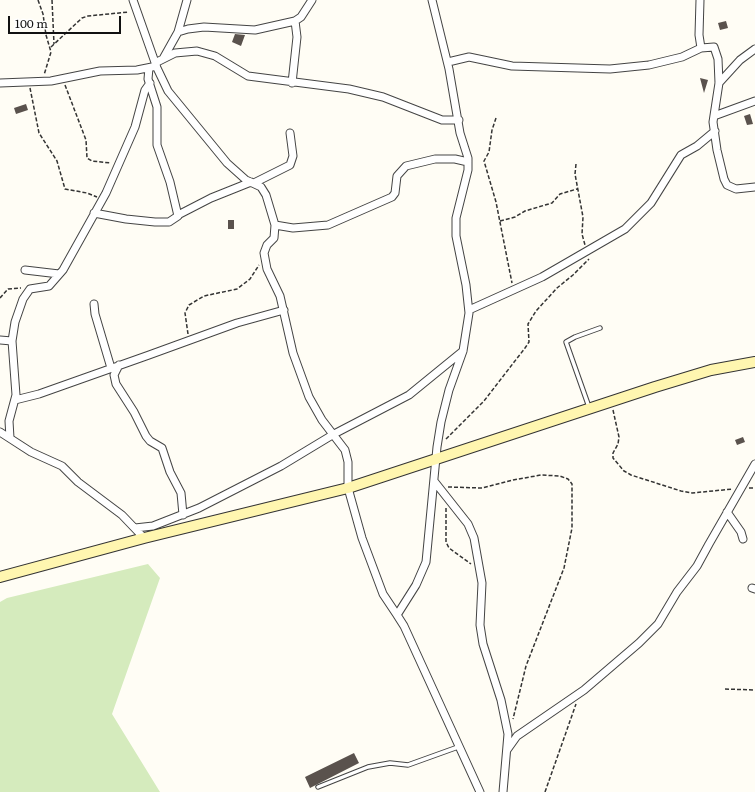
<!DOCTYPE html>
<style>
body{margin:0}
#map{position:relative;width:755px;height:792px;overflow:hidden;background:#fffdf5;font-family:Literata,serif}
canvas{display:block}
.scale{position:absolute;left:8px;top:16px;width:113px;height:18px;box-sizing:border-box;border:2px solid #111;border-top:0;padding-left:5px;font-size:12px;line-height:14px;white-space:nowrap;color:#111;-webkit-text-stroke:3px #fff;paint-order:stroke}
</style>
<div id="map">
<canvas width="755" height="792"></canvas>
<div class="scale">100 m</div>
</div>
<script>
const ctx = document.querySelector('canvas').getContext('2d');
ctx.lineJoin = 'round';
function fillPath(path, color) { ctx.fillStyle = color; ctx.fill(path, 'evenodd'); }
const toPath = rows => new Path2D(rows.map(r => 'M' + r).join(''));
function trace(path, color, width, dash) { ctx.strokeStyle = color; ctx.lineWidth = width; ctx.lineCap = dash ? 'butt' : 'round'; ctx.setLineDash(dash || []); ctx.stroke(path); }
const green = toPath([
 [148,564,160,578,112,714,160,792,0,792,0,602,7,598]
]);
const building = toPath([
 [726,21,728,28,720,30,718,23],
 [235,34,245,35,241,46,232,42],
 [700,78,708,80,704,93],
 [26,104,28,110,16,114,14,108],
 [750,114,753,124,747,125,744,116],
 [228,220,234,220,234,229,228,229],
 [743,437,745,442,737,445,735,440],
 [354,753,359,763,310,788,305,777]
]);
const path = toPath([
 [38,0,43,14,46,35,51,52,44,75],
 [52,0,54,44],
 [51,47,82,18,88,16,129,12],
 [65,85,86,140,87,158,92,161,111,163],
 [30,88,39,133,57,161,65,189,87,193,97,197],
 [496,118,492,130,489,152,484,161,496,202,512,283],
 [576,164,575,174,583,217,582,234,585,245],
 [500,221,515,217,525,211,552,203,560,194,577,189],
 [0,298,8,289,21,288],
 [188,334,185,313,189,305,204,296,237,289,250,279,259,265],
 [613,410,619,437,618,444,613,453,613,458,624,471,631,475,681,491,692,493,733,489],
 [446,439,484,401,525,348,529,342,528,324,536,311,557,288,573,275,589,259],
 [448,487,482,488,513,480,541,475,560,476,568,479,572,484,572,528,564,568,526,666,513,719],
 [749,488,755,488],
 [446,508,446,542,449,548,471,564],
 [725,689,755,690],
 [545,792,576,704]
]);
const lane = toPath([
 [589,407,566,342,575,337,600,328],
 [318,787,368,767,390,763,408,765,458,747]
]);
const street = toPath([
 [133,0,157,68,168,91,227,163,246,180,261,187,266,195,275,225,274,238,267,245,264,253,267,269,280,296,293,353,309,397,322,420,345,450,348,462,348,488,362,538,383,594,397,615],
 [432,0,449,69,460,133,468,158,468,170,456,218,456,236,466,285,469,313,463,351,449,390,441,422,437,447,426,562,416,585,397,615,404,626,480,792],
 [700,0,699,35,701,48],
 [178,32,188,29,204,27,255,30,295,21,301,17,312,0],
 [164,57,178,32,187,0],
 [157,62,175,53,197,51,215,56,248,76,349,89,383,97,442,120,459,120],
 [448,62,469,57,512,66,610,69,649,65,682,57,701,48,714,47,718,59,719,83,713,122,717,150,724,179,727,185,736,189,755,187],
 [0,83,51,81,100,71,137,70,152,67],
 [292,83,297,37,295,21],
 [719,83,740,60,755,49],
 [714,116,755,101],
 [254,183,290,165,293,156,290,133],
 [94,213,126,219,155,222,169,222,178,216,170,182,157,145,157,107,148,79,149,68],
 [178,215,211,198,251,182],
 [275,225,293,228,328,225,392,197,395,193,397,176,406,166,435,159,455,159,468,162],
 [25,270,59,274],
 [94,304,95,314,111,368],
 [469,310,542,277,625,229,651,203,681,155,697,146,715,131],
 [0,340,12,341],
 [119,365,114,375,116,384,134,412,146,436,150,441,162,448,170,472,181,493,183,515],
 [15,400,39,394,149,355,237,323,284,310],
 [0,432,31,452,62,466,78,482,122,515,144,538],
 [10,438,9,421,16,395,12,341,15,322,23,299,30,289,49,286,63,270,106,193,135,127,145,90,150,83],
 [434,481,468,524,474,538,482,583,480,625,483,644,501,700,508,734,503,792],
 [727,512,741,532,743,539],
 [135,528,153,526,199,508,281,466,334,434,409,395,463,351],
 [752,588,755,589],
 [507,750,517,736,584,690,639,643,658,624,677,592,697,566,709,544,755,464]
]);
const secondary = toPath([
 [0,577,144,538,348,488,655,387,711,370,755,362]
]);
fillPath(green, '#d5ebbd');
fillPath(building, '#5a524d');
trace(lane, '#444', 5.5);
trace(street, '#444', 9);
trace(secondary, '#333', 12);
trace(path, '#333', 1.5, [4, 2]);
trace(lane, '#fff', 3.5);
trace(street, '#fff', 7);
trace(secondary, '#fff6b0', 10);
</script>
